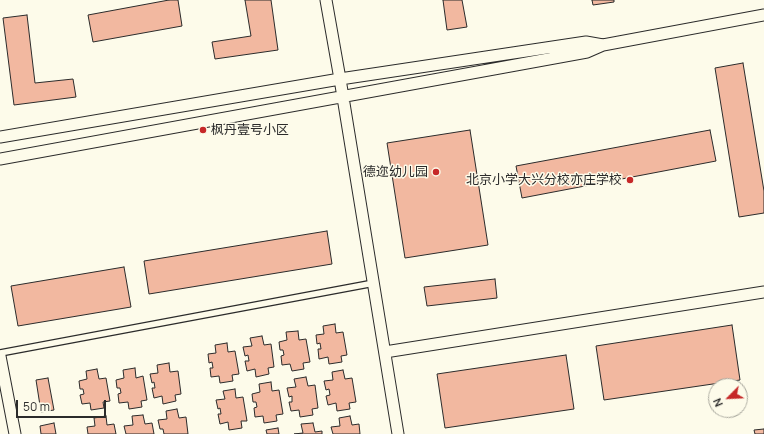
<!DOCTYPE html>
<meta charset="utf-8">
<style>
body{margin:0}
#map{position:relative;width:764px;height:434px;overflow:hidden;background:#fdfbea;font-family:Manrope,sans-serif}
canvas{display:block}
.north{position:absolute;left:708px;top:378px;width:40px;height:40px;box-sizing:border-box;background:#fdfbea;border:1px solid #a9a89e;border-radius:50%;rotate:246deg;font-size:11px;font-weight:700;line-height:16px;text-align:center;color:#2b2b2b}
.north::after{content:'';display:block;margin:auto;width:14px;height:18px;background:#c62828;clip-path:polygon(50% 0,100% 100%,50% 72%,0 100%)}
.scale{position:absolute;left:16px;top:400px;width:90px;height:18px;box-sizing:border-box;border:2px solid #2b2b2b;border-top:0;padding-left:5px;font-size:12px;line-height:14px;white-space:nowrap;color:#2b2b2b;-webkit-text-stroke:3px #fdfbea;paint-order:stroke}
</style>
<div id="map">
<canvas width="764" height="434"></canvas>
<div class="north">N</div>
<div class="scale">50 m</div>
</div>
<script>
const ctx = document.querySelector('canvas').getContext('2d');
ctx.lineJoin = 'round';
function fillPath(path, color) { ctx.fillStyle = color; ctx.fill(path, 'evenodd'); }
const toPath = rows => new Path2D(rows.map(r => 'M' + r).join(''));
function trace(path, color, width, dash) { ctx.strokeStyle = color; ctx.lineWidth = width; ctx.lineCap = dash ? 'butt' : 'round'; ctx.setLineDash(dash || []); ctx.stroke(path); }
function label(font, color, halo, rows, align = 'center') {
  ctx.font = font + ' Manrope,"Noto Sans SC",sans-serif'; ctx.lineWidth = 3; ctx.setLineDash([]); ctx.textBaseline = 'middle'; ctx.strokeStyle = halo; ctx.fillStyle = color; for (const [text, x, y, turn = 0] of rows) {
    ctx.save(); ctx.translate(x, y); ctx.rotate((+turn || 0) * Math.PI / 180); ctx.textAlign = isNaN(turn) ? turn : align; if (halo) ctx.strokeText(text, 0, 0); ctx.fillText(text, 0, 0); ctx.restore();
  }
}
const building = toPath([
 [169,0,178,0,182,26,93,42,88,15,169,0],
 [245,0,271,0,278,50,215,59,212,42,251,36,245,0],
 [443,0,462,0,467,27,447,30,443,0],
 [592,0,614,0,614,2,593,5,592,0],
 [27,15,35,83,73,79,76,97,14,105,3,18,27,15],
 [743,63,764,191,764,213,739,217,715,68,743,63],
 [470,130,488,245,405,258,387,143,470,130],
 [710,130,716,161,522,198,516,166,710,130],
 [327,231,332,264,149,294,144,261,327,231],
 [124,267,131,307,18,326,11,286,124,267],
 [495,279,497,298,427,306,424,287,495,279],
 [335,324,336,333,343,332,347,355,341,356,342,362,329,364,328,357,319,359,318,349,321,349,320,343,317,344,316,335,324,334,323,326,335,324],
 [732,325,740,380,604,400,596,346,732,325],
 [298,331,299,340,306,339,310,362,303,363,304,369,292,371,290,364,282,365,281,356,284,355,283,350,280,350,279,342,287,340,286,332,298,331],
 [262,336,264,345,271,344,274,367,268,368,269,374,256,377,255,369,247,371,245,361,249,361,248,355,245,356,243,347,252,346,250,338,262,336],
 [227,343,228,352,235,351,239,374,232,375,233,381,220,383,219,376,211,377,210,368,213,368,212,362,209,363,208,354,216,353,215,345,227,343],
 [566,355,574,409,445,428,437,374,566,355],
 [169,363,170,372,178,371,181,394,175,395,176,401,163,404,162,396,154,398,152,388,155,388,154,382,152,383,150,374,158,373,157,365,169,363],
 [135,368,136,378,143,376,147,400,141,401,142,407,129,409,128,402,119,403,118,394,121,393,120,388,117,388,116,380,124,378,123,370,135,368],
 [97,369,99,379,106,378,110,401,103,402,104,408,91,410,90,403,82,404,80,395,84,394,83,389,80,389,79,381,87,379,86,371,97,369],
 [343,370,345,379,352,378,356,402,349,403,350,409,337,411,336,403,328,405,326,396,330,395,329,389,326,390,324,381,333,380,332,372,343,370],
 [306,377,308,386,315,385,318,408,312,409,313,415,300,417,299,410,291,411,289,402,292,402,292,396,289,397,287,388,296,387,294,379,306,377],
 [48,378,54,410,41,412,36,380,48,378],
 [271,382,272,391,279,390,283,414,276,415,277,421,264,423,263,416,255,417,254,408,257,407,256,402,253,402,252,394,260,392,259,384,271,382],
 [235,389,236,398,243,397,247,421,241,421,242,428,229,430,228,422,220,424,218,414,221,414,220,408,218,409,216,400,225,399,223,391,235,389],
 [177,409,179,418,186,417,188,434,164,434,163,429,160,429,158,420,167,419,166,411,177,409],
 [143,415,145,424,152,423,154,434,126,434,124,426,133,425,132,416,143,415],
 [106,416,107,425,114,424,116,434,88,434,87,427,95,426,94,418,106,416],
 [350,416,352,425,359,424,360,434,333,434,331,427,340,426,339,418,350,416],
 [54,423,56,434,41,434,40,426,54,423],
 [313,423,315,432,322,431,322,434,294,434,303,433,301,424,313,423],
 [278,428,279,434,267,434,266,430,278,428],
 [764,429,764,434,755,434,754,430,764,429]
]);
const service = toPath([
 [0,353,374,283]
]);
const minor = toPath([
 [326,0,340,79,398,434],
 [0,137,340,79,586,42,603,45],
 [0,159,587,52,603,45,764,15],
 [385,352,764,292],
 [0,356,15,434]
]);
const markers = [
 [203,130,4,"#c62828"],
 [436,172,4,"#c62828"],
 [630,180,4,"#c62828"]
];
const poiNames = [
 ["枫丹壹号小区",211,130,"left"],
 ["德迩幼儿园",428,172],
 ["北京小学大兴分校亦庄学校",622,180]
];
fillPath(building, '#f2b8a0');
trace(building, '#2b2b2b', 1);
trace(service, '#2b2b2b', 8);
trace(minor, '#2b2b2b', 13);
trace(service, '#fdfbea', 5.5);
trace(minor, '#fdfbea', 11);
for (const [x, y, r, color] of markers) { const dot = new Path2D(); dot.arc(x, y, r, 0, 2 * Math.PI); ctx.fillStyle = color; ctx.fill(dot); trace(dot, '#fdfbea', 1.5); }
label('13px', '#2b2b2b', '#fdfbea', poiNames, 'right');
</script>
